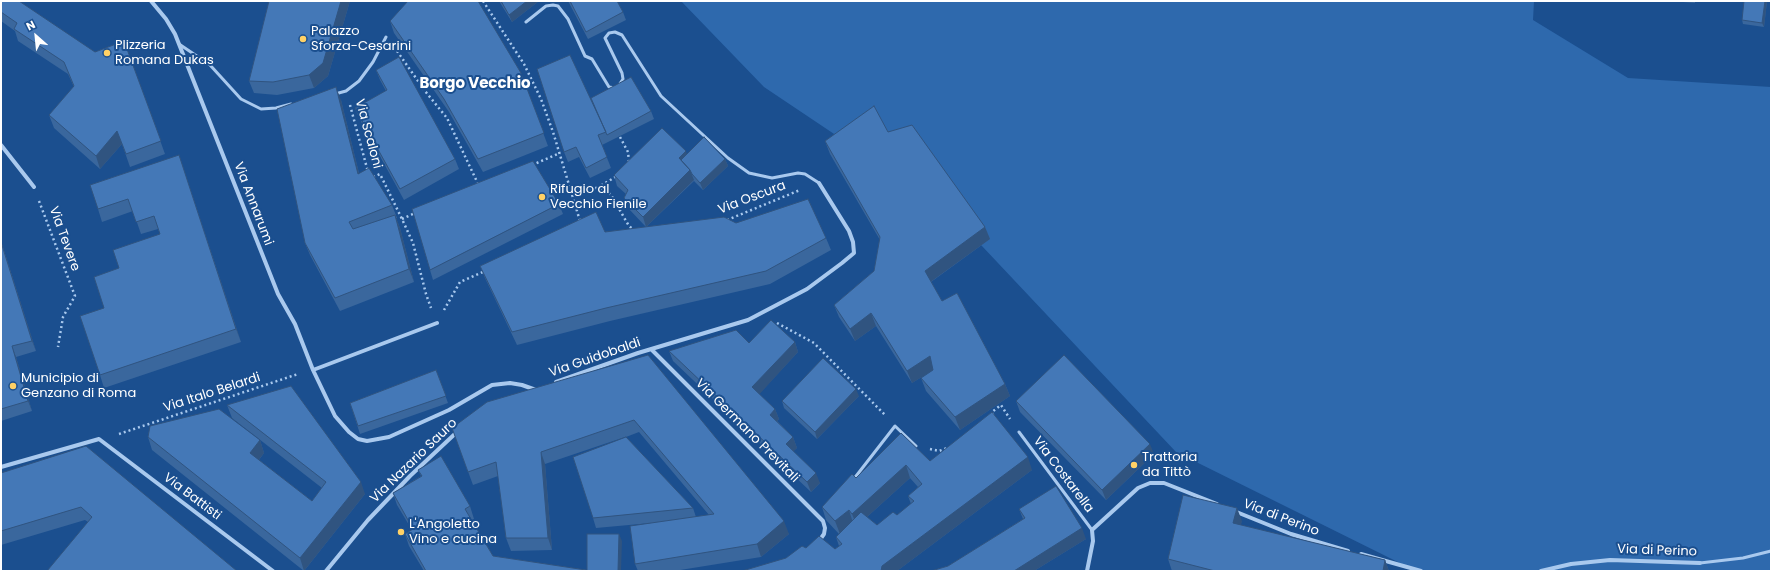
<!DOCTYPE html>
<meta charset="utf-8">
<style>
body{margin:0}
#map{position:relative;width:1772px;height:572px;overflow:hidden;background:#1b4f8f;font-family:Poppins,sans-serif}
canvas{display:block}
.frame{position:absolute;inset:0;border:2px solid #fff;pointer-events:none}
.north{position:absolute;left:16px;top:16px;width:40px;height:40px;-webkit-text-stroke:3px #1b4f8f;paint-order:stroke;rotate:333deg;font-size:11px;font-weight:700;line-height:16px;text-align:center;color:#fff}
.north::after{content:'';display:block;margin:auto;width:14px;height:18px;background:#fff;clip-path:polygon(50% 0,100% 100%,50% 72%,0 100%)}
</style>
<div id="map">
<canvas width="1772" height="572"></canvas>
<div class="frame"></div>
<div class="north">N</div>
</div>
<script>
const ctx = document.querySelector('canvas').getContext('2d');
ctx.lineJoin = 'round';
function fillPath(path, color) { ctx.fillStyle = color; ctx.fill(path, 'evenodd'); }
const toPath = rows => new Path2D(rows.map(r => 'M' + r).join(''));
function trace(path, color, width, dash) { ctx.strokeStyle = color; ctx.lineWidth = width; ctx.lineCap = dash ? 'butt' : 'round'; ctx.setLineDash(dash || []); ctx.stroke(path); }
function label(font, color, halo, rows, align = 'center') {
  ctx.font = font + ' Poppins,sans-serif'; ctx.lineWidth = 4; ctx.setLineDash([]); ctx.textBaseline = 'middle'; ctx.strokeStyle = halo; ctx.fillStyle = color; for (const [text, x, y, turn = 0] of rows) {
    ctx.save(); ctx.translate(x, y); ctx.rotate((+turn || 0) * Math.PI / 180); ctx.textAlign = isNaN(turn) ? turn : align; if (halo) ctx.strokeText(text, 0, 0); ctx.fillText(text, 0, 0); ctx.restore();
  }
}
const green = toPath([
 [681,1,1534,1,1533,20,1628,78,1771,87,1771,571,1416,571,1176,452,949,211,764,87]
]);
const path = toPath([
 [483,1,524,64,541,99,553,132,580,221],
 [397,51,425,91,447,118,479,186],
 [350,105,368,172],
 [620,137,628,152,629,162],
 [532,165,560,153],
 [373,177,380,174,402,219,413,243,426,294,431,308],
 [597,188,617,176],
 [570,189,597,188,605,190,611,195,629,226,634,230],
 [39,201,75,296,63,317,58,347],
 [402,219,415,213],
 [727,220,800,190],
 [444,310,460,282,485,271],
 [777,323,814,343,885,415],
 [993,415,992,412,1001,405,1010,419],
 [119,434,298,374],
 [930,449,939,451,950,447]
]);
const service = toPath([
 [526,22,546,6,553,5,558,6,568,19,585,56,592,59,609,87,615,88],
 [179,44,210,65,241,99,261,109,276,108,291,104],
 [619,85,623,79,622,73,605,38,609,33,615,32,622,35,661,96,728,158,749,173,772,178,798,173,805,174,819,183],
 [335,94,346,91,359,81,373,62,386,37],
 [1019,432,1092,530],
 [853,480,895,426,916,446],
 [1700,563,1743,558,1771,551]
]);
const minor = toPath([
 [151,1,166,19,175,34,278,294,295,324,313,370,335,416,349,432,358,439,367,441,389,437,449,410,492,385,510,383,522,385,536,390],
 [1,145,34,187],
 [651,349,823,521,825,528,824,534,819,541],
 [313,370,437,323],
 [556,382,638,353,748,320,807,289,842,263,854,253,853,242,849,231,819,183],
 [1,467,99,439,273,571],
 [1234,511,1291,534,1348,551],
 [1361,554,1421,571],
 [326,571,368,520,410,476,458,431],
 [1087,571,1093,541,1092,530,1138,488,1150,483,1164,483,1217,504],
 [1541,571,1571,564,1610,560,1700,563]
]);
const wall = toPath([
 [1,1,95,52,124,41,165,154,130,167,122,144,100,169,54,128,49,115,74,87,68,74,18,41,15,31,1,21],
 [269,1,350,1,328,76,314,88,277,95,254,93,249,81],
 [499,1,539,1,512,22],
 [568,1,617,1,623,12,626,20,588,39],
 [1671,1,1695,1,1695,3],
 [1767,1,1764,27,1743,24,1742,20],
 [390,21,521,73,548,146,483,172,449,112,394,33],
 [376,70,455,159,459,169,404,200,359,118,355,108,386,91,380,80],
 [591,98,651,111,654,119,602,145,611,168,590,178,579,157,568,162,564,152],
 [341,100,359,173,392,205,397,218,396,218,400,228,414,282,340,311,310,255,305,243],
 [888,132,985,227,990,239,931,282,942,301,1005,384,1010,396,960,430,926,391,921,378,933,370,912,383,876,326,855,341,839,317,834,305,874,271,880,240,830,154,825,141],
 [687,154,725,159,728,166,703,190,694,181,646,227,736,223,826,238,831,250,770,284,610,321,517,345,485,278,480,266,605,232,646,227,628,208,624,198,626,194,617,186,614,175],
 [183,168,241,342,104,388,100,375,104,308,119,268,160,234,158,229,141,234,133,211,102,222,98,209],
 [559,204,563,214,433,280,430,270],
 [1,241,36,351,16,357,32,411,1,421],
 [795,342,798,352,759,394,775,409,779,419,777,421,793,437,797,448,793,451,820,483,811,492,673,361,669,351,749,343],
 [648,355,789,534,761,557,674,571,638,571,635,564,651,523,596,528,593,518,625,437,545,464,552,550,511,551,506,538,498,476,473,485,452,428],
 [639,432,709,515,696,517,693,508,626,437],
 [436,370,448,403,360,434,350,403],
 [859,396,817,439,784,408,782,401],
 [1016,401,1154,454,1106,500,1020,412],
 [227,405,365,494,304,571,152,450,148,437,260,440,264,453,259,460,312,501,322,488,232,418],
 [901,433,930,461,1032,470,897,571,786,558,806,548,835,549,839,546,836,537,839,534,826,520,822,507,856,478],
 [910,478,918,487,908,496,911,504,897,515,877,525,867,517],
 [418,470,470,506,474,519,472,520,493,556,586,570,586,571,424,571,409,546,405,534,412,530,397,505,393,493,421,476],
 [1,473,237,571,88,522,85,520,1,545],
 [1019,509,1086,539,1034,571,931,571,948,566,1023,519],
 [1242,521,1240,525,1385,560,1389,571,1172,571,1168,559]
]);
const shadedWall = toPath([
 [341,1,350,1,328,76,314,88,309,75],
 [527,1,539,1,512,22,509,15],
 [1765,1,1767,1,1764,27,1762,23],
 [336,87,341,100,362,186,358,174],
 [117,131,122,144,100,169,96,156],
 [686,151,689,162,685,166,679,158],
 [179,155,183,168,241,342,236,329],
 [725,159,728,166,703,190,700,183],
 [690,170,694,180,646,227,643,217],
 [395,215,400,228,414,282,409,269],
 [985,227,990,239,929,283,925,271],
 [1,241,36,351,32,341],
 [871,313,876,326,855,341,850,329],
 [795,342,798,352,756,398,752,387],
 [12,346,16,357,32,411,28,401],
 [930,356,935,369,912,383,907,371],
 [1005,384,1010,396,960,430,955,417],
 [856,389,859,396,817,439,815,432],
 [775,409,779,419,773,425,770,415],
 [793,437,797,448,790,455,786,444],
 [260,440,264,453,255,465,250,453],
 [1150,444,1154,454,1106,500,1102,490],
 [541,452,545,464,552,550,548,538],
 [1028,457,1032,470,897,571,881,571,882,566],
 [906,465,910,478,857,526,852,514],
 [816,473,820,483,811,492,807,482],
 [361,482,365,494,304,571,300,558],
 [1237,508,1242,521,1238,536,1233,523],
 [849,510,853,523,840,534,835,521],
 [784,521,789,534,761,557,757,544],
 [1082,528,1086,539,1034,571,1014,571],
 [619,534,622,541,621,571,618,571],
 [1385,560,1389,571,1383,571]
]);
const building = toPath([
 [1,1,19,1,95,52,124,41,161,141,126,154,117,131,96,156,49,115,74,86,64,62,14,29,17,23,1,12,1,1],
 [269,1,341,1,323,63,309,75,273,82,249,81,269,1],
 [408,1,478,1,521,73,544,133,478,159,444,99,390,21,408,1],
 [501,1,527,1,509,15,501,1],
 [570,1,617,1,623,12,586,32,570,1],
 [1744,1,1765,1,1762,23,1742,20,1744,1],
 [570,55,606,132,598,135,607,157,586,168,576,147,564,152,537,69,570,55],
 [399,57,455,159,400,189,355,108,387,90,376,70,399,57],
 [631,77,651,111,607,135,591,98,631,77],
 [336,87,358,174,369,168,392,205,349,222,353,229,395,215,409,269,335,298,305,243,277,109,336,87],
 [874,106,888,132,912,125,985,227,925,271,942,301,957,293,1005,384,955,417,921,378,933,370,930,356,907,371,871,313,850,329,834,305,874,271,880,237,825,141,874,106],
 [662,128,686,151,679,158,690,170,643,217,624,198,628,190,614,175,662,128],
 [704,137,725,159,700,183,692,174,690,170,681,160,704,137],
 [179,155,236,329,100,375,80,316,104,308,94,277,119,268,113,250,160,234,154,216,136,222,128,199,98,209,90,185,179,155],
 [533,161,559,204,430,270,412,209,533,161],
 [808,199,826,238,766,271,606,308,512,332,480,266,596,212,605,232,724,217,736,223,808,199],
 [1,242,32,341,12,346,28,401,1,409,1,242],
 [771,320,795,342,752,387,775,409,770,415,793,437,786,444,816,473,807,482,669,351,736,330,749,343,771,320],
 [648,355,784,521,757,544,635,564,630,526,714,514,634,420,541,452,548,538,506,538,496,462,468,472,452,428,487,402,648,355],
 [1064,355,1150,444,1102,490,1016,401,1064,355],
 [823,358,856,389,815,432,782,401,823,358],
 [436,370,446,396,358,426,350,403,436,370],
 [291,386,361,482,300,558,148,437,150,426,219,409,260,440,250,453,312,501,326,482,227,405,291,386],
 [992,412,1028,457,882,566,881,571,742,571,786,558,802,546,806,548,819,536,835,549,842,544,836,537,861,512,877,525,893,512,897,515,914,501,908,496,922,484,906,465,852,514,849,510,835,521,822,507,852,474,856,478,901,433,930,461,992,412],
 [626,437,693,508,593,518,573,457,626,437],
 [86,446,237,571,47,571,92,517,81,507,1,531,1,473,86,446],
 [441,456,470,506,465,509,493,556,586,570,586,571,426,571,405,534,413,529,393,493,422,476,418,470,441,456],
 [1056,486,1082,528,1014,571,931,571,948,566,1025,518,1019,509,1056,486],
 [1183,495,1237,508,1233,523,1385,560,1383,571,1215,571,1168,559,1183,495],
 [587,534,619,534,618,571,587,571,587,534]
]);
const markers = [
 [303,39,4,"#ffd166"],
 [107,53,4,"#ffd166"],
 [542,197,4,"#ffd166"],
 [13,386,4,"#ffd166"],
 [1134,465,4,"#ffd166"],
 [401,532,4,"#ffd166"]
];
const poiNames = [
 ["Palazzo",311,32],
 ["Sforza-Cesarini",311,47],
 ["PIizzeria",115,46],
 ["Romana Dukas",115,61],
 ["Rifugio al",550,190],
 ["Vecchio Fienile",550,205],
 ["Municipio di",21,379],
 ["Genzano di Roma",21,394],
 ["Trattoria",1142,458],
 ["da Tittò",1142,473],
 ["L'Angoletto",409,525],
 ["Vino e cucina",409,540]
];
const streetNames = [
 ["Via Scaloni",368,134,75],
 ["Via Oscura",752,198,-21],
 ["Via Annarumi",253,204,69],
 ["Via Tevere",64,239,70],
 ["Via Guidobaldi",595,358,-19],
 ["Via Italo Belardi",212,393,-18],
 ["Via Germano Previtali",747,431,45],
 ["Via Nazario Sauro",414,461,-44],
 ["Via Costarella",1063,475,53],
 ["Via Battisti",192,497,37],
 ["Via di Perino",1281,518,21],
 ["Via di Perino",1657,551,2]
];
const quarterNames = [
 ["Borgo Vecchio",475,84]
];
fillPath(green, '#2e69ad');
trace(path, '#a9c9ee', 2.5, [2, 3]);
trace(service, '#a9c9ee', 3);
trace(minor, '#a9c9ee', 4);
fillPath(wall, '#3a679d');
fillPath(shadedWall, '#305480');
fillPath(building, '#4478b7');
trace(building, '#305480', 1);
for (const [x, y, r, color] of markers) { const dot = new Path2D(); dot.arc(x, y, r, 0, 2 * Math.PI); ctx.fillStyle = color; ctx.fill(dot); trace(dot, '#1b4f8f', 1.5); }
label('13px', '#fff', '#1b4f8f', poiNames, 'left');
label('13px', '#fff', '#1b4f8f', streetNames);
label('bold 15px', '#fff', '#1b4f8f', quarterNames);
</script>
